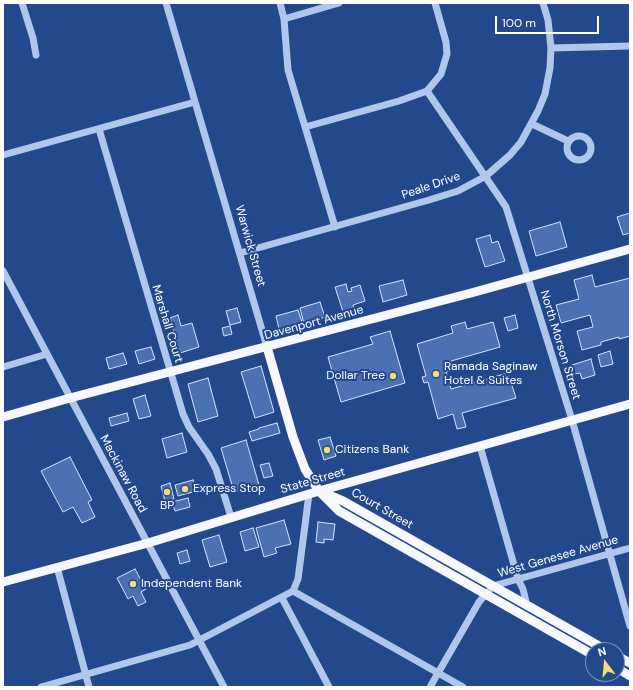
<!DOCTYPE html>
<style>
body{margin:0}
#map{position:relative;width:633px;height:690px;overflow:hidden;background:#23488c;font-family:"DM Sans",sans-serif}
canvas{display:block}
.frame{position:absolute;inset:0;border:4px solid #fff;pointer-events:none}
.north{position:absolute;left:585px;top:642px;width:40px;height:40px;box-sizing:border-box;background:#23488c;border:1px solid #7b91ba;border-radius:50%;rotate:344deg;font-size:11px;font-weight:700;line-height:16px;text-align:center;color:#fff}
.north::after{content:'';display:block;margin:auto;width:14px;height:18px;background:#f6dc74;clip-path:polygon(50% 0,100% 100%,50% 72%,0 100%)}
.scale{position:absolute;left:495px;top:16px;width:104px;height:18px;box-sizing:border-box;border:2px solid #fff;border-top:0;padding-left:5px;font-size:12px;line-height:14px;white-space:nowrap;color:#fff;-webkit-text-stroke:3px #23488c;paint-order:stroke}
</style>
<div id="map">
<canvas width="633" height="690"></canvas>
<div class="frame"></div>
<div class="north">N</div>
<div class="scale">100 m</div>
</div>
<script>
const ctx = document.querySelector('canvas').getContext('2d');
ctx.lineJoin = 'round';
function fillPath(path, color) { ctx.fillStyle = color; ctx.fill(path, 'evenodd'); }
const toPath = rows => new Path2D(rows.map(r => 'M' + r).join(''));
function trace(path, color, width, dash) { ctx.strokeStyle = color; ctx.lineWidth = width; ctx.lineCap = dash ? 'butt' : 'round'; ctx.setLineDash(dash || []); ctx.stroke(path); }
function label(font, color, halo, rows, align = 'center') {
  ctx.font = font + ' "DM Sans",sans-serif'; ctx.lineWidth = 4; ctx.setLineDash([]); ctx.textBaseline = 'middle'; ctx.strokeStyle = halo; ctx.fillStyle = color; for (const [text, x, y, turn = 0] of rows) {
    ctx.save(); ctx.translate(x, y); ctx.rotate((+turn || 0) * Math.PI / 180); ctx.textAlign = isNaN(turn) ? turn : align; if (halo) ctx.strokeText(text, 0, 0); ctx.fillText(text, 0, 0); ctx.restore();
  }
}
const building = toPath([
 [630,213,630,233,623,235,617,217,630,213],
 [560,222,567,247,536,256,529,231,560,222],
 [490,235,492,243,498,241,505,261,485,267,476,239,490,235],
 [592,275,595,287,630,278,630,336,619,339,619,337,601,342,601,345,582,350,577,331,593,327,590,315,561,323,556,305,579,299,574,280,592,275],
 [403,280,407,295,383,302,379,286,403,280],
 [346,284,348,292,352,291,351,288,360,285,365,301,353,305,354,309,343,312,335,287,346,284],
 [320,302,325,317,304,324,300,308,320,302],
 [237,308,241,322,230,325,226,311,237,308],
 [298,310,302,322,279,329,276,316,298,310],
 [178,315,181,326,192,323,199,347,180,353,170,318,178,315],
 [515,315,518,328,508,331,504,318,515,315],
 [465,322,467,329,493,322,500,347,451,361,453,370,446,372,451,389,508,373,516,398,462,413,466,427,457,429,453,414,438,419,428,382,424,383,422,377,426,376,417,344,453,333,451,326,465,322],
 [230,326,232,334,224,336,222,328,230,326],
 [390,331,405,383,341,402,328,357,373,344,370,337,390,331],
 [151,347,155,359,139,364,135,351,151,347],
 [610,351,613,364,601,367,598,355,610,351],
 [123,353,127,364,109,369,106,358,123,353],
 [591,359,595,375,582,379,580,373,574,374,572,365,591,359],
 [261,366,274,412,255,418,241,372,261,366],
 [208,378,218,416,198,422,188,384,208,378],
 [145,395,151,416,139,419,133,399,145,395],
 [127,413,129,421,111,426,109,418,127,413],
 [277,423,280,433,252,441,249,432,259,429,259,428,277,423],
 [182,433,187,452,167,458,162,439,182,433],
 [330,437,336,456,324,460,318,440,330,437],
 [246,440,259,485,234,492,221,448,246,440],
 [70,457,92,500,88,502,95,517,82,523,73,507,63,512,41,471,70,457],
 [269,463,273,476,264,478,260,465,269,463],
 [193,480,196,491,178,496,175,485,193,480],
 [170,483,174,499,165,501,161,486,170,483],
 [188,498,190,507,175,511,172,502,188,498],
 [284,520,291,544,275,548,277,553,264,557,256,528,284,520],
 [318,522,335,524,333,540,324,539,324,543,316,542,318,522],
 [253,528,259,547,245,551,240,532,253,528],
 [219,535,227,562,210,567,202,540,219,535],
 [187,550,190,561,180,564,177,553,187,550],
 [135,569,146,589,141,592,146,602,138,606,133,596,128,599,117,578,135,569]
]);
const minor = toPath([
 [22,3,33,38,36,55],
 [166,3,267,347],
 [280,3,284,19,288,70,335,227],
 [284,19,339,3],
 [551,48,630,46],
 [427,91,506,207,572,420,630,626],
 [532,124,568,141],
 [305,127,399,101,427,91,441,74,447,54,446,42,435,3],
 [99,129,183,414,189,427,208,454,216,469,231,517],
 '567 148a12 12 0 1 1 24 0a12 12 0 1 1-24 0Z',
 [3,155,195,102],
 [240,253,429,200,458,191,486,176,510,155,521,142,538,111,545,94,550,68,551,48,548,20,543,3],
 [3,271,224,687],
 [3,367,47,354],
 [480,446,518,579,523,589,527,606],
 [57,567,89,687],
 [293,591,463,687],
 [282,598,329,687],
 [41,687,190,645,293,591,298,579,309,494],
 [430,687,479,602,493,586,630,548]
]);
const major = toPath([
 [267,347,293,437,305,469,319,491,339,511,593,655],
 [3,417,70,398,471,293,630,249],
 [324,493,343,501,606,650],
 [3,582,148,543,319,491,630,404],
 [617,656,630,663],
 [617,668,630,676]
]);
const markers = [
 [436,374,4,"#f6dc74"],
 [393,376,4,"#f6dc74"],
 [327,450,4,"#f6dc74"],
 [185,489,4,"#f6dc74"],
 [167,492,4,"#f6dc74"],
 [133,584,4,"#f6dc74"]
];
const streetNames = [
 ["Peale Drive",431,186,-19],
 ["Warwick Street",250,246,74],
 ["Davenport Avenue",314,323,-15],
 ["Marshall Court",167,324,73],
 ["North Morson Street",560,345,73],
 ["Mackinaw Road",123,474,62],
 ["State Street",313,481,-16],
 ["Court Street",382,509,30],
 ["West Genesee Avenue",558,557,-16]
];
const poiNames = [
 ["Ramada Saginaw",444,367],
 ["Hotel & Suites",444,381],
 ["Dollar Tree",385,376,"right"],
 ["Citizens Bank",335,450],
 ["Express Stop",193,489],
 ["BP",167,506,"center"],
 ["Independent Bank",141,584]
];
fillPath(building, '#4b71b3');
trace(building, '#d6e3f8', 1);
trace(minor, '#b1c6eb', 7);
trace(major, '#f6f8fe', 9);
for (const [x, y, r, color] of markers) { const dot = new Path2D(); dot.arc(x, y, r, 0, 2 * Math.PI); ctx.fillStyle = color; ctx.fill(dot); trace(dot, '#23488c', 1.5); }
label('12px', '#fff', '#23488c', streetNames);
label('12px', '#fff', '#23488c', poiNames, 'left');
</script>
